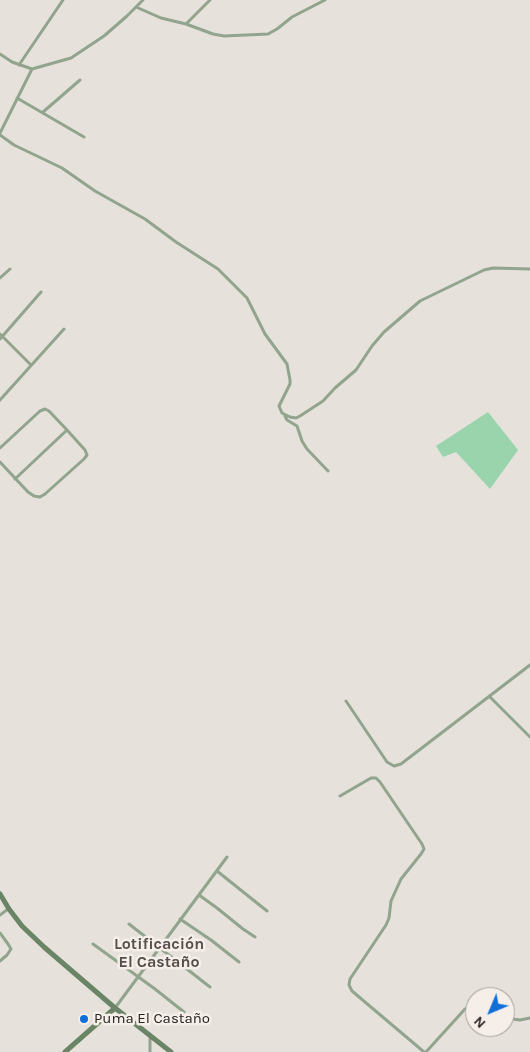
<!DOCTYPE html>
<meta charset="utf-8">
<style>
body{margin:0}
#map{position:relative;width:530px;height:1052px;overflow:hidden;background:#e7e1dc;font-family:Karla,sans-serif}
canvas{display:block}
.north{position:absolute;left:465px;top:987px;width:50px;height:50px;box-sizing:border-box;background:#f5eee9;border:1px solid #a29d99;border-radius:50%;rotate:225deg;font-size:14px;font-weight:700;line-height:20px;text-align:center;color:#262321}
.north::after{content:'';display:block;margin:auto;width:18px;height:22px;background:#0f6fd7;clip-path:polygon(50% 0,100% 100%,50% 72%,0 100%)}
</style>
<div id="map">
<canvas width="530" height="1052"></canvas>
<div class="north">N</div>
</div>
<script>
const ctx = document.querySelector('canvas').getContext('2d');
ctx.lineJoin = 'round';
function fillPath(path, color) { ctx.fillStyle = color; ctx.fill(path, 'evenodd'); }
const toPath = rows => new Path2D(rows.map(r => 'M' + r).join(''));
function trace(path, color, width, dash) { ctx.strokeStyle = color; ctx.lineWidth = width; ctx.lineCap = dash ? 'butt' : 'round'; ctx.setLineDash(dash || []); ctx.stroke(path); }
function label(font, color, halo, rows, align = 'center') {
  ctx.font = font + ' Karla,sans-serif'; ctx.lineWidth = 5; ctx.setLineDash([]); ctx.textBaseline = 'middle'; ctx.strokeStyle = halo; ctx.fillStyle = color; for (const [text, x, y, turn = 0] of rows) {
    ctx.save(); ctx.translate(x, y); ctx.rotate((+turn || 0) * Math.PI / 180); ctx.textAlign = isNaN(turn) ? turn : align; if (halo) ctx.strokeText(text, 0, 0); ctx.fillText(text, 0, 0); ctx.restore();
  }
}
const green = toPath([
 [488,412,518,450,490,489,456,452,443,457,436,446]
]);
const street = toPath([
 [136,7,161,18,186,24,210,0],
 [186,24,213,34,224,36,268,34,277,29,292,17,325,0],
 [0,54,12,62,32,69,71,58,104,36,127,16,143,0],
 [19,65,63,0],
 [17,98,84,137],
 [43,112,80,80],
 [0,133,32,69],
 [0,135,14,145,62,168,95,191,145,219,176,242,218,269,247,298,265,334,287,364,290,380,290,384,279,406,282,413,290,417,296,418,300,416,323,401,335,388,356,370,372,346,384,332,420,301,484,270,493,268,530,269],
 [0,278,10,269],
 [0,334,31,365],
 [0,339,41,292],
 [0,400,64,329],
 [285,416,287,420,297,426,302,441,307,449,328,471],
 [0,448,40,411,45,409,49,411,67,430,85,450,87,455,84,459,45,494,40,497,34,496,28,492,0,462],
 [15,479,67,430],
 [490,697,530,737],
 [346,701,387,762,394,766,401,764,530,665],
 [340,796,371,778,376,778,380,782,422,844,424,849,421,854,401,879,391,901,389,918,386,925,350,979,349,985,352,991,424,1052],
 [217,871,267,911],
 [199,895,217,908,243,929,255,937],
 [0,915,8,909],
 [180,919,211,940,239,962],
 [129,924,210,987],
 [0,933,8,944,11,949,7,955,0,961],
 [93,944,155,989,184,1012],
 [115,1008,227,857],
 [505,1018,520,1020,530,1018],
 [150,1052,150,1037],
 [426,1052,465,1009,469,1007,475,1007]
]);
const secondary = toPath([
 [0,894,9,909,22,926,44,947,115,1008,171,1052],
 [65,1052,115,1008]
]);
const markers = [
 [84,1019,5,"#0f6fd7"]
];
const poiNames = [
 ["Puma El Castaño",94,1019]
];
const neighbourhoodNames = [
 ["Lotificación",159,944],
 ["El Castaño",159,962]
];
fillPath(green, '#99d4ac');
trace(street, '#91a48e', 3);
trace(secondary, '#6a8565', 5);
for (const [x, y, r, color] of markers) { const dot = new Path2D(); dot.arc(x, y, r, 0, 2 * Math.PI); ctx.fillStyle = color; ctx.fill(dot); trace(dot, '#f5eee9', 2); }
label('15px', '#262321', '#f5eee9', poiNames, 'left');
label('bold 16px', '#544f4b', '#f5eee9', neighbourhoodNames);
</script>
